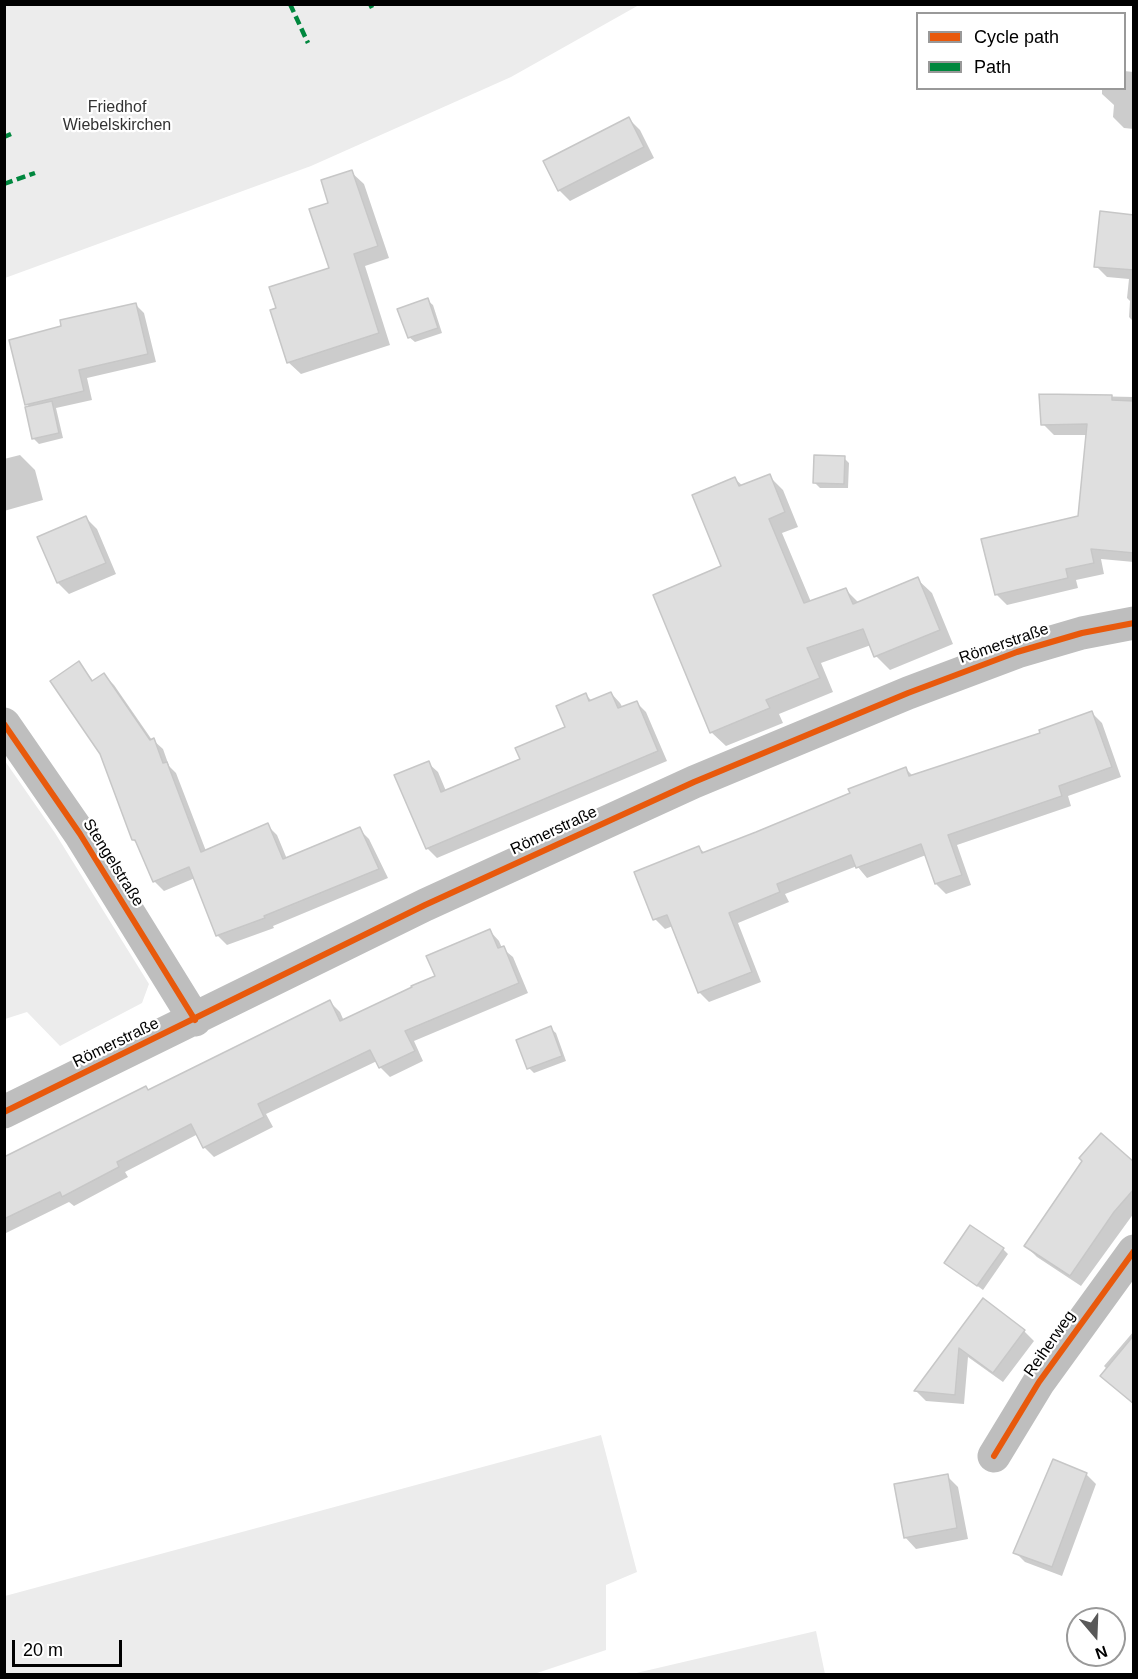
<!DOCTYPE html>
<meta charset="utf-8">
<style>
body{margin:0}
#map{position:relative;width:1138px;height:1679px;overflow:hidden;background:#fff;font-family:Helvetica,sans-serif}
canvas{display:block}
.frame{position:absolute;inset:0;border:6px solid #000;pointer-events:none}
.legend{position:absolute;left:916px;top:12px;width:210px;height:78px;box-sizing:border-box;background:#fff;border:2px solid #999;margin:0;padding:8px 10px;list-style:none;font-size:18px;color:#000}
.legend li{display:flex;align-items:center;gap:12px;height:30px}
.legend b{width:30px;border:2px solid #999}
.north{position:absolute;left:1066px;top:1607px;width:60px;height:60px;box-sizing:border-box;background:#fff;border:2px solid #999;border-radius:50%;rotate:161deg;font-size:16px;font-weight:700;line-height:24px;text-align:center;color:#000}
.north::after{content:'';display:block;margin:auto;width:21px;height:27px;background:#595959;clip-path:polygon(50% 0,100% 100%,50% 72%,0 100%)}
.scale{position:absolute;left:12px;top:1640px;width:110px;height:27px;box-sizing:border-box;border:3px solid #000;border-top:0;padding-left:8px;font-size:18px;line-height:21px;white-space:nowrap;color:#000;-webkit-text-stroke:4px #fff;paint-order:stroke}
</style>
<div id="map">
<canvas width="1138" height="1679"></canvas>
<div class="frame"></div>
<ul class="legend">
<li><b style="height:8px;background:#e8590c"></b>Cycle path</li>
<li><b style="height:8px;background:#00873e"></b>Path</li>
</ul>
<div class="north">N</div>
<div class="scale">20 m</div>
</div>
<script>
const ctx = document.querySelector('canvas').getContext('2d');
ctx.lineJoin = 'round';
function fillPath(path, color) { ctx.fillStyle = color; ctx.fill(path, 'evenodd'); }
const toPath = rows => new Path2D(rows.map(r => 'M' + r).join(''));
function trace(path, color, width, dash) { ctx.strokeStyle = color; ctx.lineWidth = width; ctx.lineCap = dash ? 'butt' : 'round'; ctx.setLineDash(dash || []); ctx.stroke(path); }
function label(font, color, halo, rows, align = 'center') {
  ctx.font = font + ' Helvetica,sans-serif'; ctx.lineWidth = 4.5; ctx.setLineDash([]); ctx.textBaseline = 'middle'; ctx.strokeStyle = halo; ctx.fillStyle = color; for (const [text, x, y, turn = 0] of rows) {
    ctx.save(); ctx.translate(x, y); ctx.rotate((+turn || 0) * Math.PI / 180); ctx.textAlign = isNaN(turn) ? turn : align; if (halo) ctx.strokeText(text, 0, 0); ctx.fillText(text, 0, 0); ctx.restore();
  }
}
const green = toPath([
 [4,5,5,4,639,5,511,77,311,166,5,278],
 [5,761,55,833,149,984,142,1003,60,1046,27,1012,5,1019],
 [601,1435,637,1572,606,1585,606,1650,534,1674,5,1674,5,1596],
 [816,1631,825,1674,632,1674]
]);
const shadow = toPath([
 [1124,71,1134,72,1134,129,1124,128,1113,117,1114,105,1102,94,1102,88,1124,88],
 [629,119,640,130,654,158,570,201,559,190],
 [351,172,364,184,389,258,365,266,390,345,301,374,288,362,278,309,331,269],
 [1134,216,1134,322,1129,317,1130,301,1127,298,1129,279,1107,277,1096,266],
 [427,300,433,305,442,333,415,342,409,337],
 [135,304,144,313,156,362,87,378,92,400,56,408,63,438,39,444,33,438,30,408,27,404],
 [1040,395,1134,397,1134,562,1101,559,1104,574,1076,580,1078,588,1007,605,996,594,1080,517,1088,435,1054,435,1043,424],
 [20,455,35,470,43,500,4,511,4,459],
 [844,458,849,463,848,488,820,488,814,482],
 [769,476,783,490,798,527,782,533,811,602,846,590,859,603,917,579,932,593,953,644,890,670,876,656,871,645,821,663,833,692,779,714,783,723,726,746,711,732,723,567,735,479,743,486],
 [86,518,97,529,116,574,69,594,58,583],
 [79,663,94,682,104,675,114,685,152,740,153,740,163,749,169,766,176,773,206,851,267,825,277,835,287,859,359,829,369,839,388,878,273,926,274,928,227,945,217,935,195,878,164,891,154,881,139,845,133,840],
 [611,693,620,703,623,708,636,702,646,712,667,761,437,858,427,848,428,763,438,772,446,791,522,759,566,728,586,695,592,701],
 [1092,713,1102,723,1121,777,1068,796,1071,806,957,845,971,885,946,894,936,884,926,855,867,878,857,866,785,894,789,902,738,923,761,982,709,1002,699,992,673,926,665,929,655,919,636,873,699,848,705,853,851,794,905,768,913,776,1042,733],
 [490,931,499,941,502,948,513,957,528,993,414,1041,423,1061,390,1077,380,1067,377,1061,266,1114,273,1127,214,1157,204,1147,198,1134,125,1172,128,1177,74,1206,69,1202,4,1234,4,1159,330,1002,340,1012,344,1021,437,977],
 [550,1028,556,1033,566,1061,534,1073,529,1068],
 [1134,1164,1134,1213,1081,1286,1037,1257,1026,1246],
 [1003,1249,1008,1254,983,1290,946,1263],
 [983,1301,1024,1331,1034,1341,1003,1382,968,1357,964,1404,926,1401,916,1391],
 [1134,1331,1134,1405,1102,1376,1107,1369,1104,1366],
 [1086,1474,1096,1484,1062,1576,1025,1562,1015,1552],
 [947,1476,958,1487,968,1539,916,1549,905,1537]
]);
const building = toPath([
 [629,117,644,147,558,191,543,161,629,117],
 [352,170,378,246,354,254,379,333,287,363,270,310,276,308,269,287,329,268,309,209,328,203,321,180,352,170],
 [1100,211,1134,215,1134,270,1094,267,1100,211],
 [428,298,438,328,408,338,397,309,428,298],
 [136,303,148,354,79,370,84,391,25,405,9,340,61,326,60,320,136,303],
 [1039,394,1112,395,1112,400,1134,401,1134,553,1091,549,1094,563,1066,569,1068,578,995,595,981,539,1078,516,1087,424,1041,425,1039,394],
 [52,401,59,433,32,439,25,407,52,401],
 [814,455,845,456,844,484,813,483,814,455],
 [770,474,785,512,769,519,804,603,846,588,853,604,918,577,940,630,874,657,863,629,807,648,820,678,766,700,770,708,710,733,653,595,721,566,692,495,735,477,739,486,770,474],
 [86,516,106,563,57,583,37,537,86,516],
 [79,661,92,681,104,673,150,740,154,738,163,763,167,762,201,852,268,823,283,859,360,827,379,869,264,916,265,918,216,936,189,867,153,882,135,840,132,840,100,754,50,681,79,661],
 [611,692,618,708,637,701,658,751,426,849,394,775,429,761,441,792,520,759,515,748,565,727,556,706,586,693,589,701,611,692],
 [1092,711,1112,767,1059,786,1062,796,948,835,962,875,935,884,921,844,856,868,851,855,777,884,780,892,729,913,752,972,698,993,667,915,653,920,634,872,699,846,702,853,756,832,850,793,848,789,906,767,909,776,1040,733,1039,730,1092,711],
 [490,929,498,948,504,946,519,983,405,1031,415,1051,379,1068,370,1050,258,1104,264,1117,203,1148,191,1124,117,1162,119,1167,62,1197,60,1192,4,1219,4,1157,146,1086,148,1090,330,1000,340,1021,412,987,411,986,435,976,426,956,490,929],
 [551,1026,562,1056,527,1069,516,1040,551,1026],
 [1101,1133,1134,1162,1134,1189,1114,1212,1070,1276,1024,1246,1082,1161,1079,1158,1101,1133],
 [970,1225,1004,1248,977,1286,944,1263,970,1225],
 [983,1298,1025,1330,993,1373,959,1348,955,1395,914,1391,983,1298],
 [1134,1335,1134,1404,1100,1376,1134,1335],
 [1053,1459,1087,1473,1052,1567,1013,1553,1053,1459],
 [948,1474,957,1528,904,1538,894,1484,948,1474]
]);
const minor = toPath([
 [4,724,80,834,195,1020],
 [4,1112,425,905,694,782,908,693,1017,652,1082,633,1134,623],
 [994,1456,1039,1382,1134,1251]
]);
const quiet = toPath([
 [290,4,308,43],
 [370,4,372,8],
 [4,137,11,134],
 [4,184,35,173]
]);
const cycleway = toPath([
 [4,724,80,834,195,1020],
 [4,1112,425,905,694,782,908,693,1017,652,1082,633,1134,623],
 [994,1456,1039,1382,1134,1251]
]);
const parkNames = [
 ["Friedhof",117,108],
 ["Wiebelskirchen",117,126]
];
const streetNames = [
 ["Römerstraße",1004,644,-19],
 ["Römerstraße",554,831,-25],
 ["Stengelstraße",113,863,58],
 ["Römerstraße",116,1043,-26],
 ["Reiherweg",1050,1344,-55]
];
fillPath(green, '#ececec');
fillPath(shadow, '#0003');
fillPath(building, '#dfdfdf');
trace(building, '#c7c7c7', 1.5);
trace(minor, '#bebebe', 33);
trace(quiet, '#00873e', 4.5, [9, 4.5]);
trace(cycleway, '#e8590c', 6);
label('16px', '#333', '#fff', parkNames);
label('16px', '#000', '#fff', streetNames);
</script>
